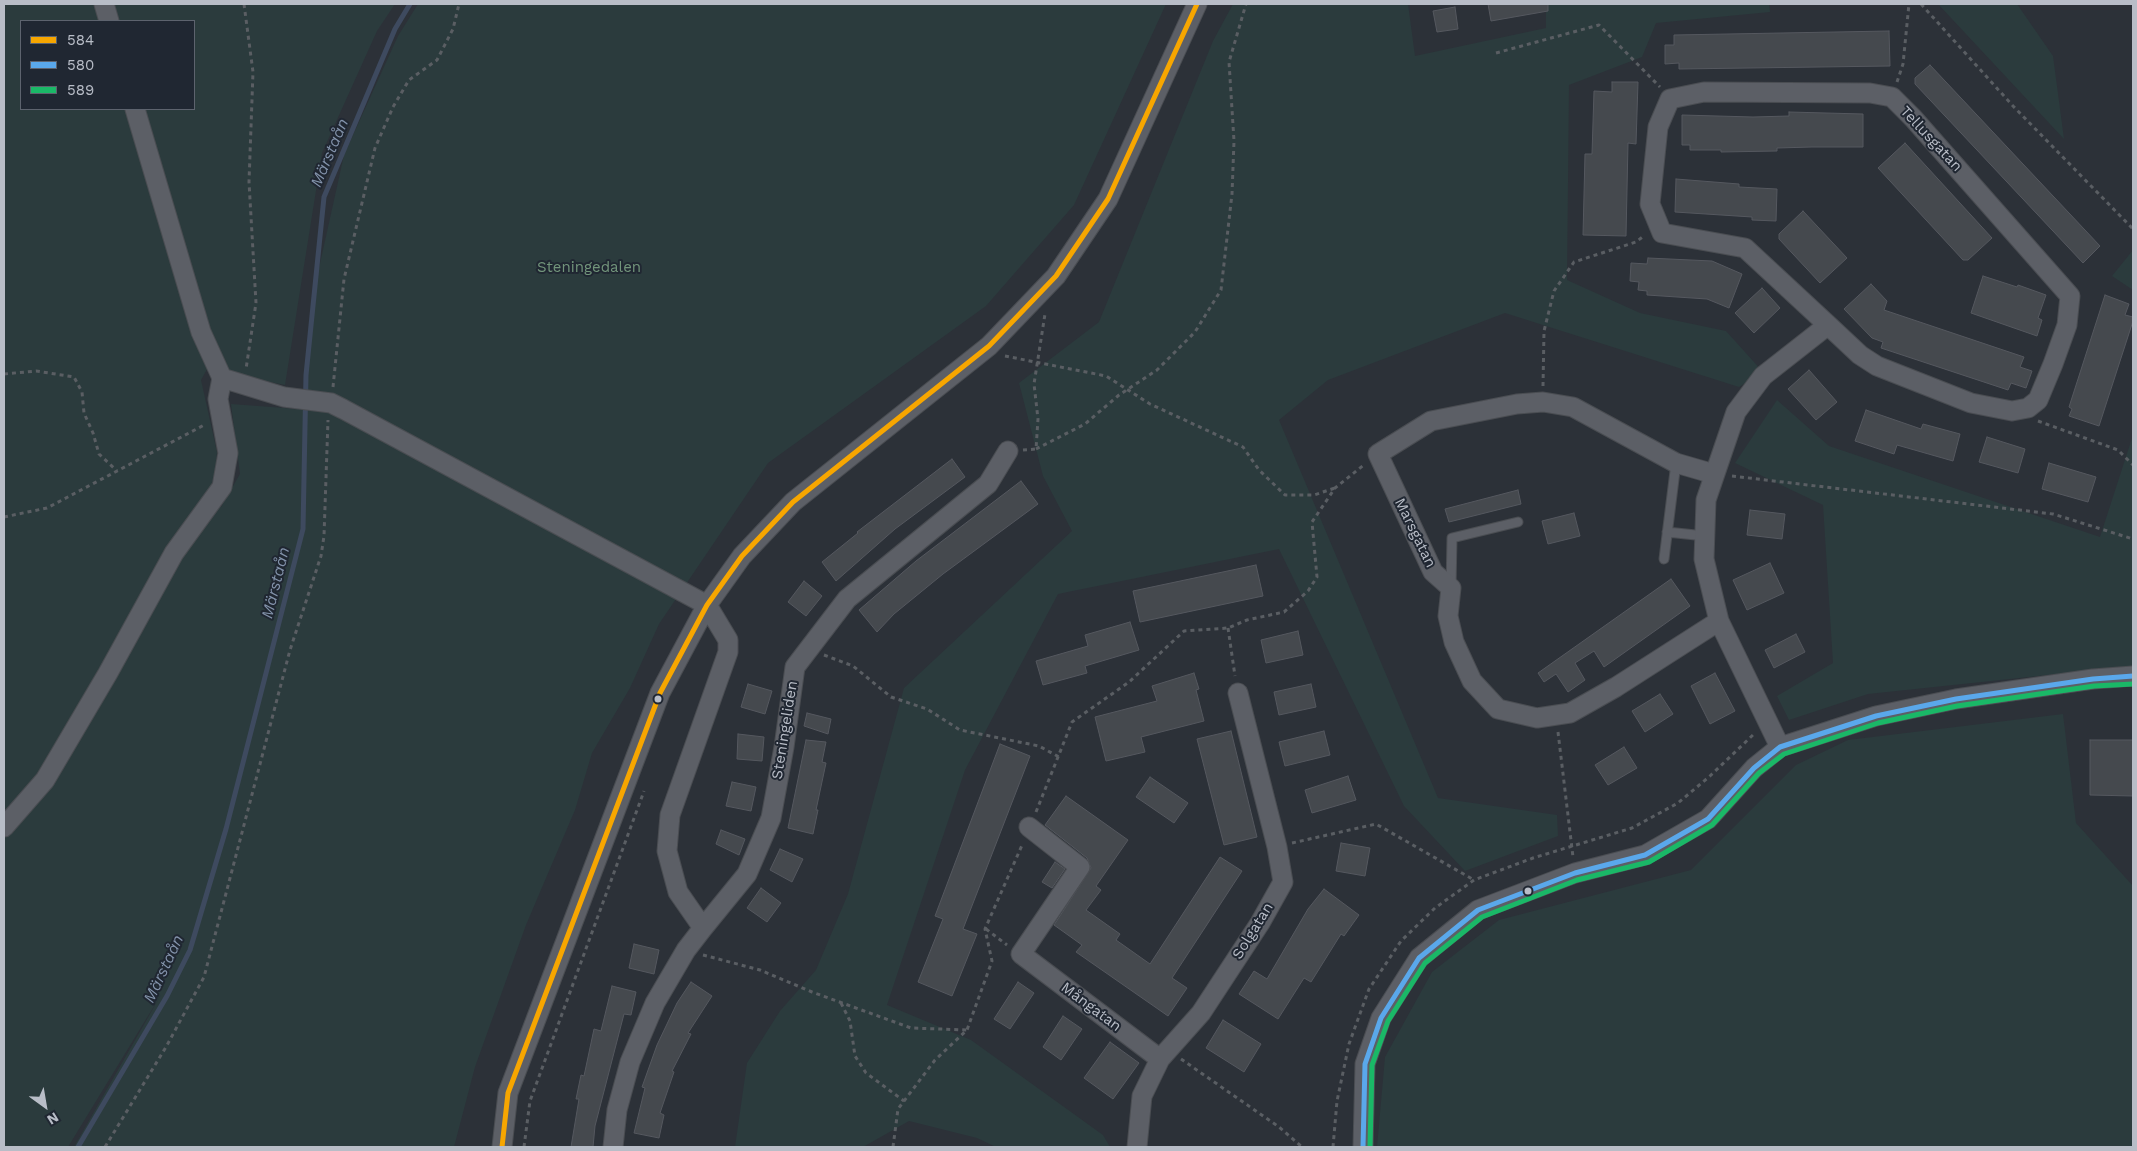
<!DOCTYPE html>
<meta charset="utf-8">
<style>
body{margin:0}
#map{position:relative;width:2137px;height:1151px;overflow:hidden;background:#2c3138;font-family:"Work Sans",sans-serif}
canvas{display:block}
.frame{position:absolute;inset:0;border:5px solid #b8bdc7;pointer-events:none}
.legend{position:absolute;left:20px;top:20px;width:175px;height:90px;box-sizing:border-box;background:#202732;border:1px solid #5d636e;margin:0;padding:6px 9px;list-style:none;font-size:15px;color:#b8bdc7}
.legend li{display:flex;align-items:center;gap:10px;height:25px}
.legend b{width:25px;border:1px solid #5d636e}
.north{position:absolute;left:20px;top:1081px;width:50px;height:50px;-webkit-text-stroke:4px #202732;paint-order:stroke;rotate:148deg;font-size:14px;font-weight:700;line-height:20px;text-align:center;color:#b8bdc7}
.north::after{content:'';display:block;margin:auto;width:18px;height:22px;background:#b8bdc7;clip-path:polygon(50% 0,100% 100%,50% 72%,0 100%)}
</style>
<div id="map">
<canvas width="2137" height="1151"></canvas>
<div class="frame"></div>
<ul class="legend">
<li><b style="height:6px;background:#f7a600"></b>584</li>
<li><b style="height:6px;background:#5aa8eb"></b>580</li>
<li><b style="height:6px;background:#1ab867"></b>589</li>
</ul>
<div class="north">N</div>
</div>
<script>
const ctx = document.querySelector('canvas').getContext('2d');
ctx.lineJoin = 'round';
function fillPath(path, color) { ctx.fillStyle = color; ctx.fill(path, 'evenodd'); }
const toPath = rows => new Path2D(rows.map(r => 'M' + r).join(''));
function trace(path, color, width, dash) { ctx.strokeStyle = color; ctx.lineWidth = width; ctx.lineCap = dash ? 'butt' : 'round'; ctx.setLineDash(dash || []); ctx.stroke(path); }
function label(font, color, halo, rows, align = 'center') {
  ctx.font = font + ' "Work Sans",sans-serif'; ctx.lineWidth = 4; ctx.setLineDash([]); ctx.textBaseline = 'middle'; ctx.strokeStyle = halo; ctx.fillStyle = color; for (const [text, x, y, turn = 0] of rows) {
    ctx.save(); ctx.translate(x, y); ctx.rotate((+turn || 0) * Math.PI / 180); ctx.textAlign = isNaN(turn) ? turn : align; if (halo) ctx.strokeText(text, 0, 0); ctx.fillText(text, 0, 0); ctx.restore();
  }
}
const green = toPath([
 [4,4,395,4,377,31,322,153,285,385,230,374,216,353,201,380,217,452,215,475,207,497,221,507,240,474,231,404,325,411,306,392,313,295,344,155,398,36,418,4,1166,4,1074,205,986,306,768,463,659,624,630,688,592,753,575,810,526,925,475,1067,454,1147,74,1147,162,993,68,1147,4,1147],
 [21,21,194,21,194,109,21,109],
 [1233,4,1408,4,1415,56,1546,28,1546,4,1769,4,1770,12,1656,23,1642,57,1569,85,1567,280,1640,313,1726,331,1763,372,1739,387,1505,313,1328,380,1279,420,1438,798,1557,815,1558,836,1465,871,1404,806,1279,549,1058,594,965,770,887,1005,971,1040,1103,1135,1110,1147,996,1147,977,1138,909,1121,863,1147,735,1147,747,1063,780,1011,816,970,848,894,904,688,1072,531,1043,476,1019,383,1099,322,1213,41],
 [1938,4,2017,4,2053,56,2064,139],
 [2133,250,2133,290,2112,276],
 [1777,400,1829,446,2100,537,2133,435,2133,666,1868,694,1789,720,1777,696,1833,663,1823,505,1735,463],
 [2063,714,2076,823,2133,886,2133,1147,1377,1147,1385,1057,1432,972,1499,920,1691,870,1796,765,1848,740]
]);
const stream = toPath([
 [78,1147,167,996,190,950,226,829,303,529,306,375,324,197,395,29,410,4]
]);
const building = toPath([
 [1488,4,1548,4,1548,11,1491,21,1488,4],
 [1455,7,1458,29,1437,32,1433,11,1455,7],
 [1889,31,1890,66,1679,69,1679,63,1665,64,1665,45,1674,45,1674,35,1889,31],
 [1930,65,2100,246,2083,263,1915,84,1915,78,1930,65],
 [1612,82,1638,82,1636,144,1628,143,1626,236,1583,235,1585,154,1592,154,1594,91,1612,92,1612,82],
 [1789,112,1863,114,1863,147,1812,147,1777,148,1777,151,1721,152,1721,150,1690,150,1690,145,1682,145,1682,115,1753,117,1789,116,1789,112],
 [1905,143,1992,238,1968,260,1963,260,1878,168,1905,143],
 [1676,179,1739,184,1739,187,1777,189,1776,221,1752,220,1752,217,1675,212,1676,179],
 [1803,211,1847,258,1820,283,1779,239,1779,234,1803,211],
 [1648,258,1712,261,1742,274,1729,308,1707,299,1647,295,1647,291,1638,290,1639,282,1630,281,1631,263,1647,264,1648,258],
 [1983,276,2017,287,2018,285,2046,295,2038,318,2042,320,2037,336,1971,313,1983,276],
 [1871,284,1887,301,1884,310,2024,357,2020,367,2032,371,2026,388,2011,383,2008,390,1881,348,1883,342,1872,338,1844,309,1871,284],
 [1762,288,1780,308,1754,333,1735,313,1762,288],
 [2105,295,2129,304,2125,315,2133,317,2133,321,2099,426,2069,416,2072,409,2069,407,2105,295],
 [1809,370,1837,402,1816,420,1788,389,1809,370],
 [1866,410,1921,429,1923,424,1960,434,1953,461,1897,445,1894,454,1855,441,1866,410],
 [1987,437,2025,449,2018,473,1979,462,1987,437],
 [952,459,965,477,895,529,836,581,822,562,858,533,857,532,952,459],
 [2049,463,2096,477,2088,502,2042,489,2049,463],
 [1021,481,1038,504,943,574,894,614,877,632,859,610,916,561,1021,481],
 [1518,490,1521,504,1449,522,1445,509,1518,490],
 [1750,510,1785,514,1782,539,1747,535,1750,510],
 [1574,513,1580,536,1548,544,1542,521,1574,513],
 [1770,563,1784,593,1747,610,1733,580,1770,563],
 [1256,565,1263,596,1140,622,1133,591,1256,565],
 [1671,579,1690,606,1604,667,1594,651,1575,663,1585,680,1568,692,1556,674,1544,682,1538,673,1671,579],
 [804,581,822,596,806,616,788,602,804,581],
 [1130,622,1139,650,1085,666,1087,673,1043,685,1036,661,1088,646,1085,635,1130,622],
 [1298,631,1303,655,1266,663,1261,640,1298,631],
 [1796,634,1805,652,1774,668,1765,650,1796,634],
 [1194,673,1199,689,1196,690,1204,721,1141,737,1145,752,1106,761,1095,717,1157,701,1152,686,1194,673],
 [1715,673,1735,711,1710,724,1691,686,1715,673],
 [748,684,772,691,765,714,741,707,748,684],
 [1311,684,1316,707,1279,715,1274,692,1311,684],
 [1660,694,1673,714,1645,732,1632,711,1660,694],
 [807,713,831,719,828,734,804,726,807,713],
 [1231,731,1257,837,1224,845,1197,739,1231,731],
 [1324,731,1330,755,1285,766,1279,742,1324,731],
 [738,734,764,737,762,761,737,759,738,734],
 [806,740,826,742,822,762,826,763,816,810,818,810,813,834,788,828,806,740],
 [2090,740,2133,740,2133,796,2090,795,2090,740],
 [1000,744,1030,756,963,929,977,934,952,996,918,982,943,919,935,916,1000,744],
 [1624,747,1637,768,1608,785,1595,765,1624,747],
 [1348,776,1356,800,1312,813,1305,790,1348,776],
 [1150,777,1188,803,1174,823,1136,797,1150,777],
 [732,782,756,787,751,811,726,806,732,782],
 [1066,796,1128,840,1096,886,1101,890,1086,910,1120,934,1116,940,1150,964,1220,857,1242,871,1172,978,1187,988,1168,1016,1076,952,1082,945,1054,925,1091,868,1087,858,1045,825,1066,796],
 [721,830,745,839,739,855,716,844,721,830],
 [1341,843,1370,848,1365,876,1336,871,1341,843],
 [780,849,803,859,792,882,770,870,780,849],
 [1055,862,1065,869,1052,888,1042,882,1055,862],
 [761,888,781,903,767,922,747,908,761,888],
 [1324,889,1359,915,1344,936,1341,934,1311,982,1304,978,1278,1019,1239,994,1254,971,1267,979,1308,909,1324,889],
 [634,944,659,950,654,974,629,968,634,944],
 [691,982,712,996,688,1033,691,1034,672,1071,674,1072,660,1113,664,1115,659,1138,634,1133,645,1088,642,1087,657,1045,677,1003,691,982],
 [1018,982,1034,993,1010,1029,994,1019,1018,982],
 [612,986,636,992,631,1015,624,1014,595,1126,593,1147,571,1147,579,1099,576,1099,581,1075,584,1076,594,1029,601,1031,612,986],
 [1063,1016,1082,1029,1061,1060,1043,1047,1063,1016],
 [1223,1020,1261,1044,1244,1072,1206,1048,1223,1020],
 [1110,1042,1139,1063,1113,1099,1084,1078,1110,1042]
]);
const path = toPath([
 [244,4,253,72,249,182,256,303,246,369],
 [1921,4,2013,106,2133,229],
 [1496,53,1599,25,1660,87],
 [1897,82,1903,64,1909,4],
 [1005,356,1106,376,1150,404,1243,447,1259,470,1285,495,1314,495,1335,488],
 [4,374,36,371,74,377,82,392,84,413,93,433,99,454,117,471],
 [1543,386,1544,331,1554,291,1574,262,1636,242,1645,235],
 [333,387,344,279,375,148,393,107,409,80,437,60,453,29,459,4],
 [2038,421,2118,450,2133,465],
 [1036,449,1085,424,1119,395,1157,370,1195,332,1221,290,1232,194,1234,141,1229,62,1246,4],
 [1023,450,1036,449,1038,419,1034,384,1045,314],
 [1732,476,2053,514,2133,539],
 [4,517,47,508,206,424],
 [1228,628,1235,676],
 [824,655,853,666,891,697,927,709,960,730,1039,746,1059,757],
 [1558,732,1573,857],
 [1036,812,1072,722,1129,682,1184,631,1228,628,1247,620,1284,612,1308,591,1317,577,1312,522,1335,488,1365,464],
 [1292,843,1376,824,1474,880],
 [986,929,1007,945],
 [703,955,760,970,812,992,911,1028,967,1030],
 [841,1003,850,1021,855,1056,866,1073,904,1101],
 [1181,1059,1279,1127,1302,1147],
 [105,1147,166,1047,204,977,290,650,321,556,324,536,328,420],
 [524,1147,530,1101,644,791],
 [893,1147,898,1109,935,1060,967,1030,992,961,985,929,1023,843],
 [1333,1147,1337,1101,1349,1044,1369,989,1401,941,1435,908,1474,880,1533,858,1632,828,1678,803,1710,776,1755,733]
]);
const lane = toPath([
 [1667,532,1705,536],
 [1664,559,1676,463],
 [1451,588,1452,538,1518,522]
]);
const street = toPath([
 [104,4,109,21],
 [135,109,201,332,222,378,284,397,331,403,343,409,707,605,728,640,728,652,670,815,667,851,678,892,703,928,747,874,771,818,784,747,795,667,847,599,988,484,1008,451],
 [1714,474,1676,463,1573,407,1543,402,1517,404,1431,421,1378,454,1433,572,1451,588,1448,616,1454,642,1472,681,1498,709,1537,718,1570,713,1616,687,1719,621],
 [1780,747,1719,621,1704,559,1706,500,1736,412,1763,376,1828,325,1860,355,1877,366,1971,403,2012,411,2028,408,2038,400,2053,364,2067,325,2070,296,1913,118,1892,97,1870,93,1704,92,1670,99,1658,127,1650,204,1662,233,1745,248,1828,325],
 [4,827,45,780,108,673,174,553,222,487,228,453,218,399,222,378],
 [1029,827,1080,867,1021,954,1160,1059],
 [502,1147,508,1093,660,693,707,605,742,556,793,502,989,346,1056,276,1108,199,1197,4],
 [613,1147,617,1110,630,1062,655,1003,686,950,703,928],
 [1137,1147,1142,1096,1160,1059,1201,1013,1260,923,1283,882,1277,847,1238,693],
 [1363,1147,1365,1064,1381,1018,1419,958,1478,910,1575,873,1645,855,1708,819,1754,768,1780,747,1876,716,1956,699,2093,679,2133,676]
]);
const bus1 = toPath([
 [502,1147,508,1093,660,693,707,605,742,556,793,502,989,346,1056,276,1108,199,1197,4]
]);
const bus2 = toPath([
 [1363,1147,1365,1064,1381,1018,1419,958,1478,910,1575,873,1645,855,1708,819,1754,768,1780,747,1876,716,1956,699,2093,679,2133,676]
]);
const bus3 = toPath([
 [1370,1147,1372,1065,1388,1021,1425,963,1482,917,1577,880,1649,862,1712,825,1759,773,1784,754,1878,723,1957,706,2094,686,2133,684]
]);
const markers = [
 [658,699,4.5,"#b8bdc7"],
 [1528,891,4.5,"#b8bdc7"]
];
const streetNames = [
 ["Tellusgatan",1931,139,47],
 ["Marsgatan",1415,533,64],
 ["Steningeliden",785,730,-81],
 ["Solgatan",1253,931,-58],
 ["Mångatan",1091,1007,37]
];
const parkNames = [
 ["Steningedalen",589,268]
];
const waterNames = [
 ["Märstaån",330,153,-67],
 ["Märstaån",276,583,-76],
 ["Märstaån",164,969,-65]
];
fillPath(green, '#2b3b3d');
trace(stream, '#3e4a5f', 5);
fillPath(building, '#45494e');
trace(building, '#55585f', 1);
trace(lane, '#4a4d52', 11);
trace(street, '#4a4d52', 21);
trace(path, '#5a5e63', 3, [4, 4]);
trace(lane, '#5c5f66', 9);
trace(street, '#5c5f66', 19);
trace(bus1, '#f7a600', 5);
trace(bus2, '#5aa8eb', 5);
trace(bus3, '#1ab867', 5);
for (const [x, y, r, color] of markers) { const dot = new Path2D(); dot.arc(x, y, r, 0, 2 * Math.PI); ctx.fillStyle = color; ctx.fill(dot); trace(dot, '#202732', 2); }
label('15px', '#b8bdc7', '#202732', streetNames);
label('15px', '#72957b', '#202732', parkNames);
label('italic 16px', '#8393ab', '#202732', waterNames);
</script>
